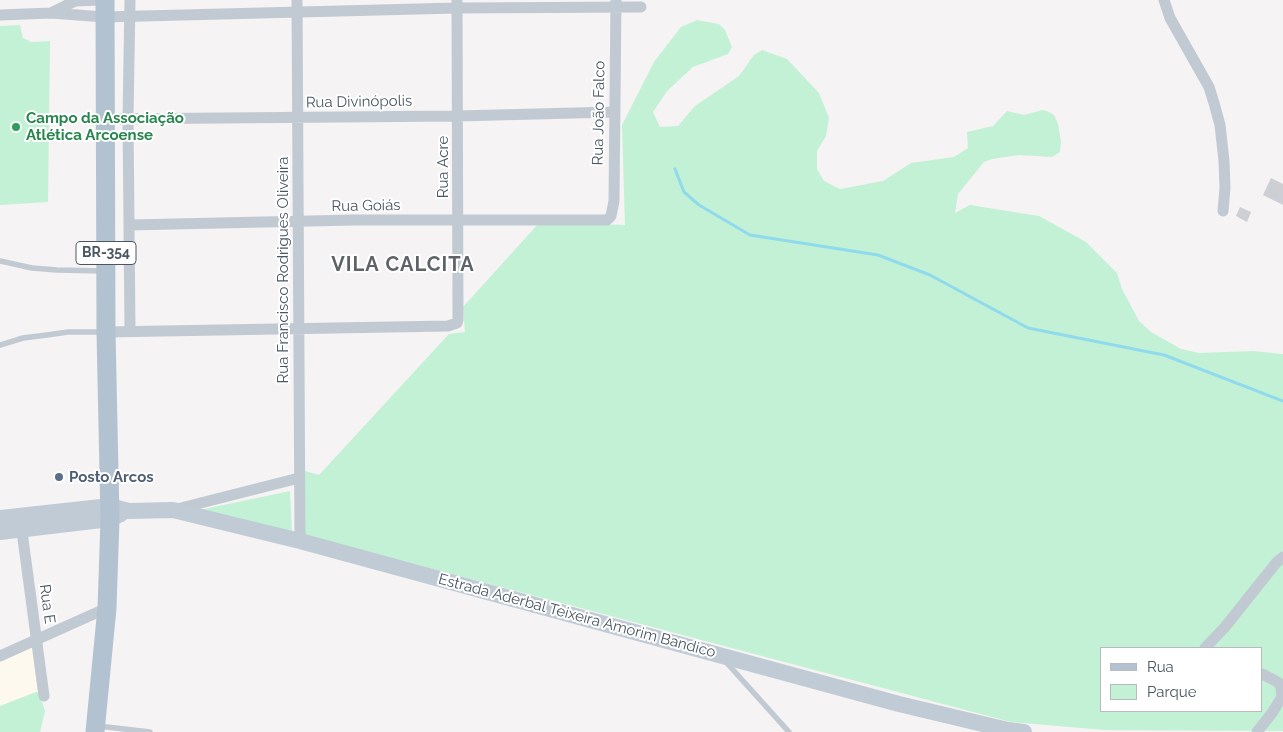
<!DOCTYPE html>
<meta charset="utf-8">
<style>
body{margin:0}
#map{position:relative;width:1283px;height:732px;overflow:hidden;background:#f5f3f3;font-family:Raleway,sans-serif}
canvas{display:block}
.legend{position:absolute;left:1100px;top:647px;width:162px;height:65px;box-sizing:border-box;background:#fff;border:1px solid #b7bbc0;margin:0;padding:6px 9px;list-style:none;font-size:15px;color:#4a5661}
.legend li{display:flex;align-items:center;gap:10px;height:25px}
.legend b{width:25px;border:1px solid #b7bbc0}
</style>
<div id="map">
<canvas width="1283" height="732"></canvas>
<ul class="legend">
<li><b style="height:6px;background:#b3c2d1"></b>Rua</li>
<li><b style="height:14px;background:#c3f1d5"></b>Parque</li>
</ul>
</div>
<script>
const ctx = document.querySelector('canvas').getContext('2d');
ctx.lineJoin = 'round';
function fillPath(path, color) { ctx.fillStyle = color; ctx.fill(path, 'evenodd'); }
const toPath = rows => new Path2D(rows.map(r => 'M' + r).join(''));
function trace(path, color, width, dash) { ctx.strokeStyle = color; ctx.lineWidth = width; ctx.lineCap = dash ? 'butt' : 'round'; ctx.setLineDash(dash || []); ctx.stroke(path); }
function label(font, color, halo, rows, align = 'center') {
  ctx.font = font + ' Raleway,sans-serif'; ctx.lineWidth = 4; ctx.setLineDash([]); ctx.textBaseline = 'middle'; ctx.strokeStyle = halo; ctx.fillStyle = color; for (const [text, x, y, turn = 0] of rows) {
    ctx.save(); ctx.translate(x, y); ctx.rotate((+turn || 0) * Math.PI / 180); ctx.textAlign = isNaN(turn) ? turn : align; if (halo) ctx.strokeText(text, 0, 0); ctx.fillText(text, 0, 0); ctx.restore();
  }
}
const commercial = toPath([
 [34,646,39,693,36,692,0,706,0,661]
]);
const green = toPath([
 [697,20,719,24,725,30,732,47,728,54,693,67,667,91,653,112,660,127,678,126,695,106,739,76,754,55,762,50,787,59,819,93,829,118,826,136,817,151,817,169,824,181,840,189,883,181,911,163,954,157,968,148,967,132,993,126,1007,111,1024,115,1042,110,1047,111,1054,115,1058,124,1061,142,1060,152,1052,157,1019,155,992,159,984,162,958,194,955,213,970,205,1039,216,1086,242,1117,273,1122,289,1139,321,1151,332,1181,349,1199,353,1253,351,1283,354,1283,731,1105,730,1011,722,305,535,305,471,319,475,449,334,465,332,463,307,539,223,625,225,622,125,654,62,681,27],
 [1102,648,1262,648,1262,711,1102,711],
 [20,25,23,38,31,42,50,41,48,202,0,205,0,26],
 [290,491,292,532,195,511],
 [36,692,39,693,45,711,40,732,0,732,0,706]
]);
const stream = toPath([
 [675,169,684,192,699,205,750,235,878,255,930,275,1028,328,1164,355,1283,401]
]);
const building = toPath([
 [1271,178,1283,184,1283,205,1263,195],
 [1240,207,1251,212,1247,222,1236,216]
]);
const lane = toPath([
 [0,261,32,268,57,270,103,271],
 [0,345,23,338,47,335,68,332,104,332],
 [726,662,789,732],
 [98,726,150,732]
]);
const street = toPath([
 [130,0,128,119,130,331],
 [297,0,300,541],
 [1164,0,1170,18,1209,87,1214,103,1220,125,1224,161,1225,188,1223,211],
 [51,13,75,1,100,0],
 [0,15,51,13,104,17,457,8,641,7],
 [105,119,457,116,614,112],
 [129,225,354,220,607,220,611,216,614,201,616,0],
 [106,332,448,326,457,323,458,320,457,0],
 [177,509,299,478],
 [21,524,44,696],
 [1205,648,1225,627,1276,563,1283,557],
 [0,656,107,608],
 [1257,732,1272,713,1282,697,1281,688,1279,683,1274,680,1262,674]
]);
const secondary = toPath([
 [0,518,110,506,129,511,173,510,300,541,899,704,1008,730,1024,732],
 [0,532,110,519,121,514]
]);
const primary = toPath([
 [95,732,107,608,110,519,106,332,105,0]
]);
const markers = [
 [16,127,5,"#2e9e5b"],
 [59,477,5,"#5c6f8a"]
];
const shields = [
 [106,253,60]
];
const shieldNames = [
 ["BR-354",106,253]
];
const streetNames = [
 ["Rua Divinópolis",359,102,-1],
 ["Rua João Falco",599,113,-89],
 ["Rua Acre",443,167,-90],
 ["Rua Goiás",366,206,-1],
 ["Rua Francisco Rodrigues Oliveira",283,270,-90],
 ["Rua E",47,604,82],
 ["Estrada Aderbal Teixeira Amorim Bandico",577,616,15]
];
const leisureNames = [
 ["Campo da Associação",26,118],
 ["Atlética Arcoense",26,135]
];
const serviceNames = [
 ["Posto Arcos",69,477]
];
const districtNames = [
 ["VILA CALCITA",403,265]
];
fillPath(commercial, '#fdf9ef');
fillPath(green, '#c3f1d5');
trace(stream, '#90daee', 3);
fillPath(building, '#cdcfd5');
trace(lane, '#c1cad2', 5.5);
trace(street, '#c1cad2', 11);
trace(secondary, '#c1cbd6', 16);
trace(primary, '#b3c2d1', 19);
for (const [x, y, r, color] of markers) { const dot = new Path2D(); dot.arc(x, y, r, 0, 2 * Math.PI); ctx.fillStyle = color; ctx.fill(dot); trace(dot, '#fff', 2); }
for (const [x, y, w] of shields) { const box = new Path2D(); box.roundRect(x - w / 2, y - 11.5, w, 23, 4); ctx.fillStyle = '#fff'; ctx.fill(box); trace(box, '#4a5661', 1); }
label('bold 14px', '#4a5661', null, shieldNames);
label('15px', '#4a5661', '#fff', streetNames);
label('bold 15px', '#27864d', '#fff', leisureNames, 'left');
label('bold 15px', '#4e5e75', '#fff', serviceNames, 'left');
ctx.letterSpacing = '1px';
label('bold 20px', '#5f6368', '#fff', districtNames);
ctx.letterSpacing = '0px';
</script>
